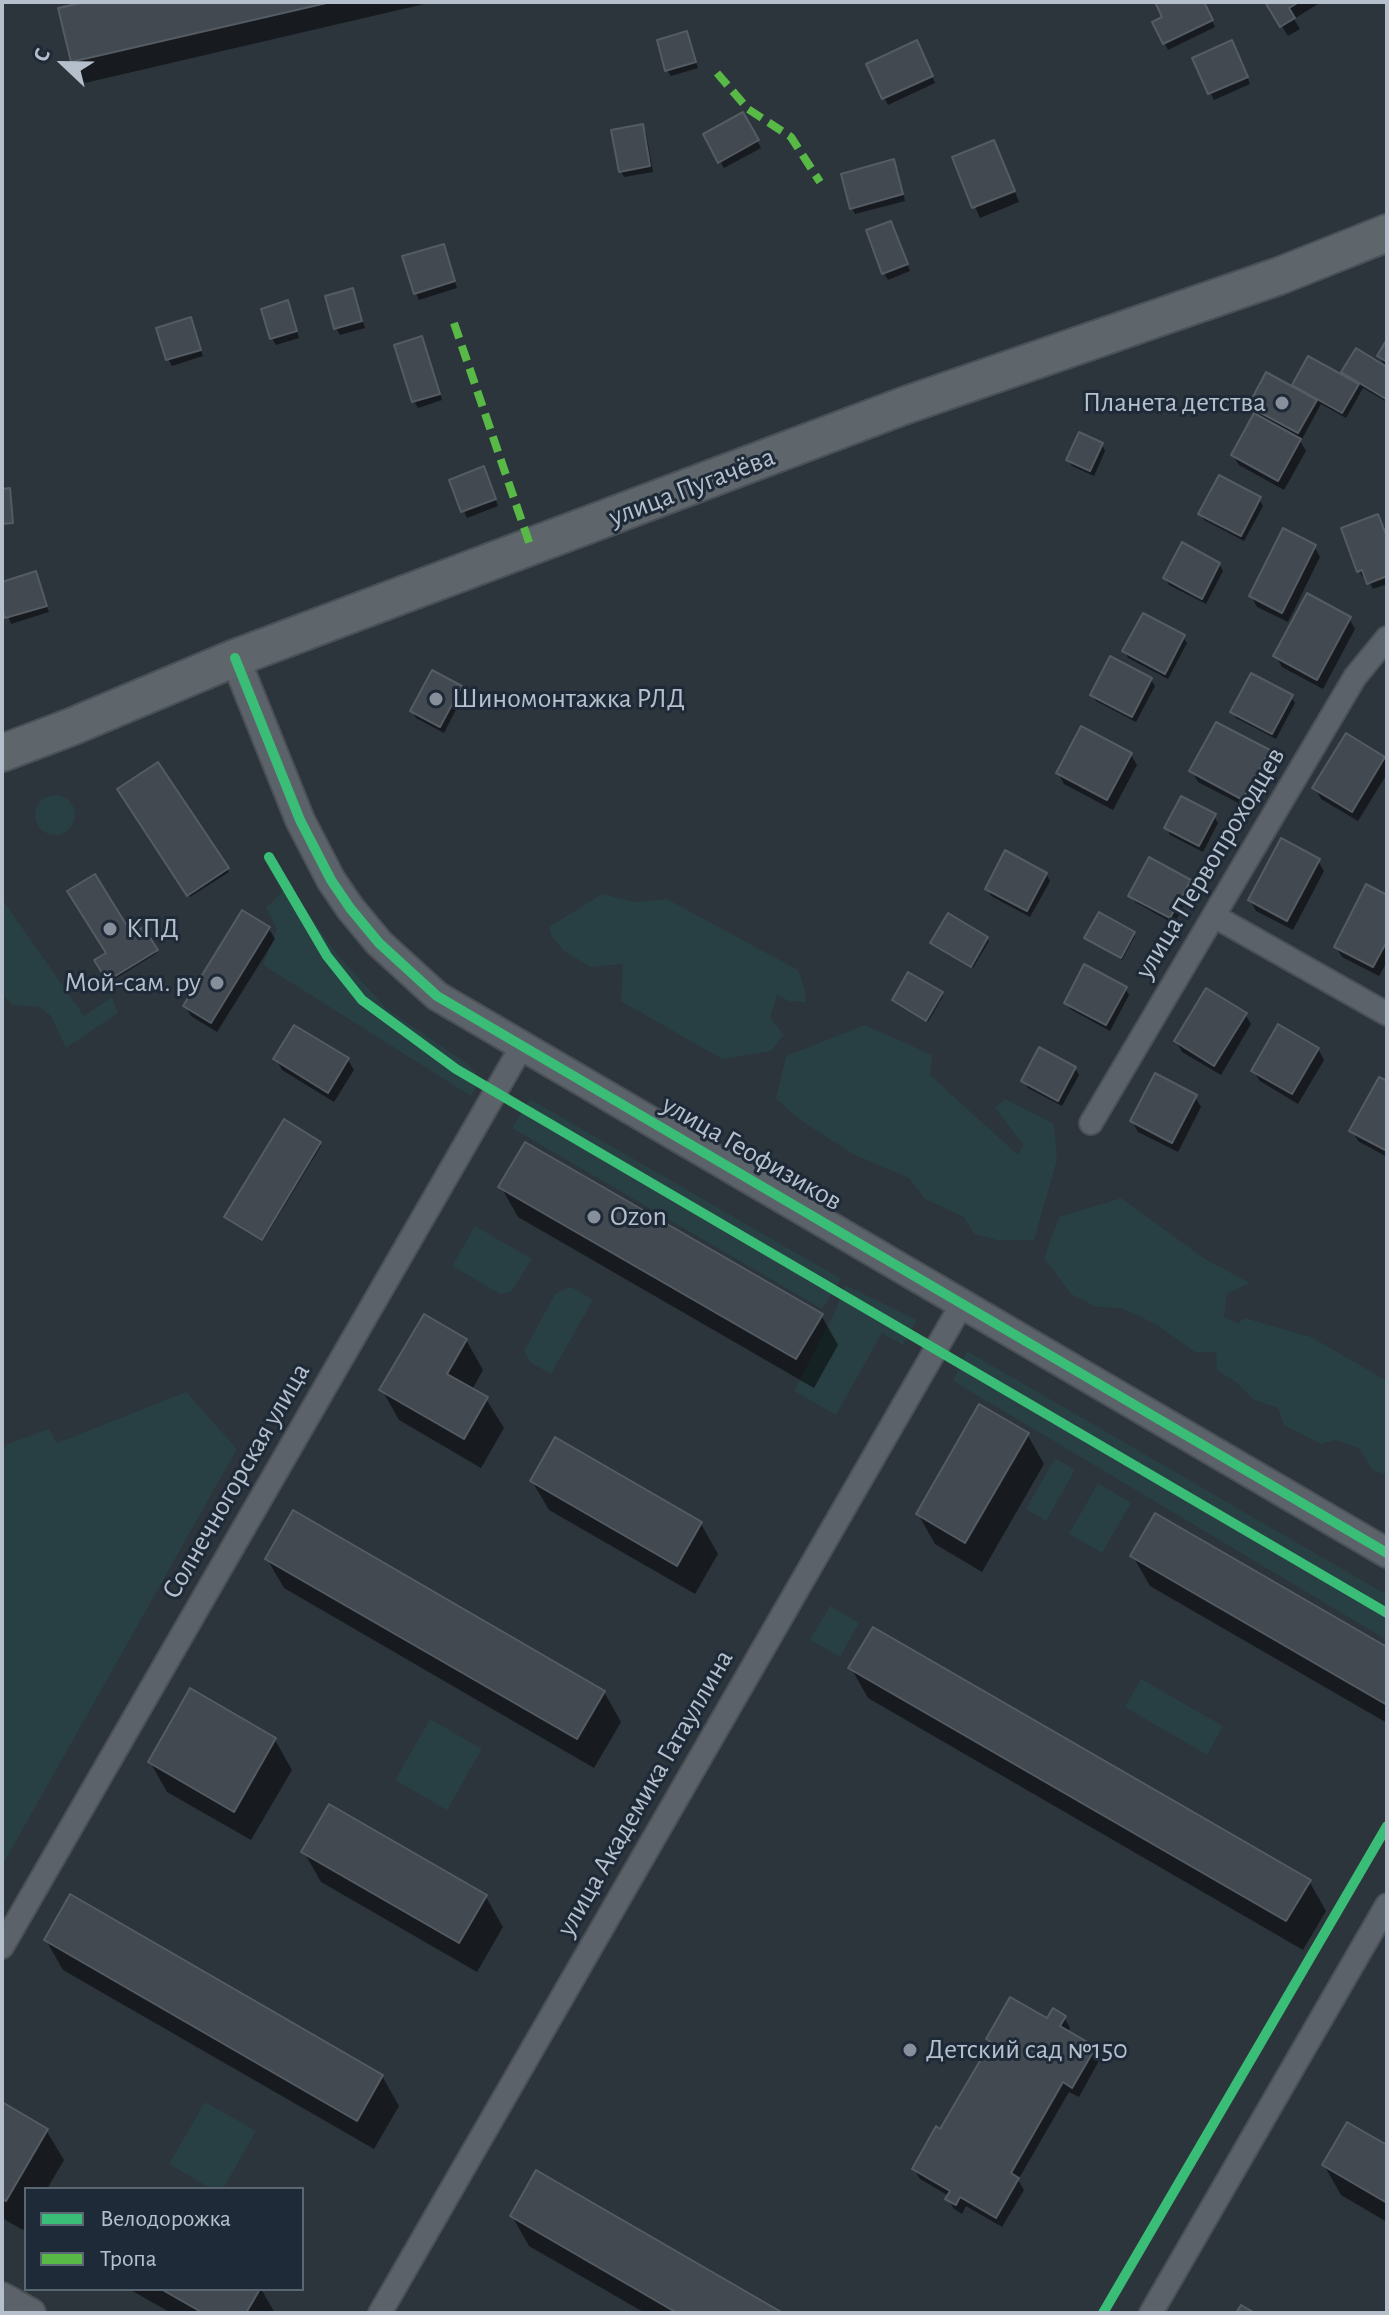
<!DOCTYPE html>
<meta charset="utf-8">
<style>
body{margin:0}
#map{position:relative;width:1389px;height:2315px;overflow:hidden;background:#2c343c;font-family:"Alegreya Sans",sans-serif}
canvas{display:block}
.frame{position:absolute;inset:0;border:4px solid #b6c0cc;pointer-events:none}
.legend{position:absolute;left:24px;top:2187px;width:280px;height:104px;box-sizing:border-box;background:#1e2a38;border:2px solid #5b6673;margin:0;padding:10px 14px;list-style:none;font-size:24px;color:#b6c0cc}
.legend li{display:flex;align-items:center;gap:16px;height:40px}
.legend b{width:40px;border:2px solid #5b6673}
.north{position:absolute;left:24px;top:24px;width:80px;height:80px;-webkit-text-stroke:6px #1e2a38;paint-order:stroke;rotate:292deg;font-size:22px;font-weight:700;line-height:32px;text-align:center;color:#b6c0cc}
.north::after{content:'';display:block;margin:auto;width:28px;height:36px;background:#b6c0cc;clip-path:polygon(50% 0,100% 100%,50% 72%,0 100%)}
</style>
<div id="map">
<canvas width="1389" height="2315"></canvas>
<div class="frame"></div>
<ul class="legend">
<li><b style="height:10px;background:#3abd76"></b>Велодорожка</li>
<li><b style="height:10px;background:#58b947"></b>Тропа</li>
</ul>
<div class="north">С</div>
</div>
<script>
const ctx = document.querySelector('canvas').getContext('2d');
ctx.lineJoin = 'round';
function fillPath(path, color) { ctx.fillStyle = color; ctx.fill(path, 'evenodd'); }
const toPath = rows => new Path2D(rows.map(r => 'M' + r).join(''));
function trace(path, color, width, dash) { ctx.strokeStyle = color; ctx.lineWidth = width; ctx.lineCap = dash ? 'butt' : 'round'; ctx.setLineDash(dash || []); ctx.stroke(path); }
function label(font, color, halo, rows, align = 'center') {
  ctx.font = font + ' "Alegreya Sans",sans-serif'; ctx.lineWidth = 6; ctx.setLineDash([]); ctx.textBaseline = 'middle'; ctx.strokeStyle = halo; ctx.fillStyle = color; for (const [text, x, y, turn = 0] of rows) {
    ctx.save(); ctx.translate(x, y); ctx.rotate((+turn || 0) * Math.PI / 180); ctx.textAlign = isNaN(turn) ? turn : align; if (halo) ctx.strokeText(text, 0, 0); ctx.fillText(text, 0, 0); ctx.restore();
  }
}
const green = toPath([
 '35 815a20 20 0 1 1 40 0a20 20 0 1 1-40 0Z',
 [291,883,297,897,335,952,387,1009,469,1065,480,1080,471,1096,263,965,277,929,266,908],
 [602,894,635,902,667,899,798,970,805,989,806,1002,789,1001,777,995,770,1018,784,1035,771,1051,722,1059,621,1001,623,964,591,967,564,951,552,937,549,927],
 [2,899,84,1016,112,997,118,1013,66,1048,51,1016,39,1007,13,1005,3,996],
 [865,1025,932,1055,930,1075,1018,1155,1023,1144,995,1108,1005,1099,1054,1124,1057,1160,1034,1240,997,1240,974,1234,964,1217,925,1199,909,1178,853,1154,803,1122,776,1099,786,1056],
 [530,1099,841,1279,822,1309,512,1128],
 [1121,1198,1205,1259,1250,1283,1227,1294,1224,1317,1238,1323,1245,1318,1311,1337,1387,1381,1387,1475,1372,1470,1359,1448,1335,1440,1321,1444,1284,1425,1278,1408,1254,1400,1237,1383,1217,1370,1216,1352,1195,1352,1157,1325,1122,1308,1096,1307,1071,1294,1044,1258,1059,1217],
 [475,1226,532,1259,511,1292,500,1294,452,1266],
 [845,1285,917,1320,903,1345,882,1333,836,1415,794,1391,834,1314],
 [567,1288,573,1288,593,1300,551,1374,530,1362,524,1351,555,1294],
 [967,1351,1387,1595,1387,1640,953,1381],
 [186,1392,237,1449,2,1866,2,1450,7,1444,49,1429,57,1443],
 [1055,1458,1075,1470,1046,1521,1026,1509],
 [1098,1483,1131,1503,1102,1553,1069,1534],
 [830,1606,859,1623,840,1657,810,1640],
 [1141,1679,1223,1726,1207,1755,1125,1707],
 [430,1719,482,1749,447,1810,395,1780],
 [205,2102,256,2131,223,2189,212,2189,169,2164]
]);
const shadow = toPath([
 [94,2,433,2,85,83,72,62,60,10],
 [1157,2,1203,2,1215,27,1168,50,1155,23,1165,18],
 [1267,2,1321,2,1294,19,1300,29,1288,36],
 [686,34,698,68,671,76,667,70],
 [920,49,935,83,888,105,869,65],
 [1235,49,1250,84,1214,100,1195,59],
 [743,115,761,148,724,168,705,135],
 [642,126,646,133,653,172,624,177,621,171],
 [999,153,1019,202,980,218,954,158],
 [893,162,897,168,905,201,855,214,852,208],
 [894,230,910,271,888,280,884,273],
 [443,246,457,288,419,300,416,293],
 [352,290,365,328,340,335,336,328],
 [291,309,299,338,276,345,272,338],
 [190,320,203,356,172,366,168,359],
 [1387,343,1387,402,1363,388,1346,418,1321,404,1302,439,1297,436,1306,451,1284,490,1239,465,1233,455,1256,414,1250,406,1292,389,1309,358,1349,380,1344,372,1387,369,1379,356],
 [425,345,442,400,418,408,414,401],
 [1102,444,1105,451,1094,476,1072,466,1068,460],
 [486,475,498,506,467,518,452,481],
 [1259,499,1263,506,1244,541,1204,520,1200,514],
 [1387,539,1387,584,1373,589,1366,576,1363,577,1359,571],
 [1314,546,1320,557,1288,622,1257,607,1251,596],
 [1219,564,1223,571,1206,604,1169,585,1165,578],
 [35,574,49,612,11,624,2,600,2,584],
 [1349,618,1355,629,1323,689,1282,667,1276,656],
 [1183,637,1187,643,1168,679,1128,658,1125,651],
 [1151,680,1155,686,1136,722,1096,701,1092,694],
 [460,688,464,694,444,733,416,718,412,711],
 [1291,697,1295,703,1276,739,1236,718,1233,712],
 [1268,752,1275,762,1250,809,1198,782,1192,771],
 [1131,755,1137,765,1113,810,1064,784,1058,773],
 [1384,759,1387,764,1387,774,1358,821,1321,799,1315,788],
 [158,765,229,872,190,897,119,790],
 [1214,816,1218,823,1203,852,1170,835,1167,828],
 [1318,861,1324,871,1293,930,1256,911,1250,900],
 [1046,874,1050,881,1030,917,991,896,987,889],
 [1189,881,1193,888,1174,924,1135,902,1131,896],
 [1387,897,1387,962,1379,976,1342,957,1336,947],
 [143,929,157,953,110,982,97,961],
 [269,929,275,939,217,1032,191,1016,185,1006],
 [1134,934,1135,936,1122,960,1087,938],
 [987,938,989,941,973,968,934,945],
 [1125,988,1129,995,1110,1031,1070,1009,1066,1003],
 [942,994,943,996,928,1022,894,1000],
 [1245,1014,1251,1024,1221,1075,1182,1052,1176,1041],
 [1318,1049,1324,1060,1298,1104,1260,1081,1253,1071],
 [276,1059,348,1060,354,1070,334,1102,282,1070],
 [1075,1068,1079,1075,1062,1106,1028,1088,1024,1081],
 [1387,1083,1387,1157,1358,1141,1352,1131],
 [1195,1097,1201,1107,1178,1152,1138,1132,1132,1121],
 [320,1144,321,1146,263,1241,228,1219,226,1217],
 [501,1187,821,1315,838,1345,814,1388,518,1217],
 [466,1340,483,1370,472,1390,486,1399,504,1428,481,1468,399,1420,382,1390],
 [1027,1434,1044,1464,982,1572,935,1544,918,1514],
 [532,1481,701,1524,718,1554,695,1594,549,1510],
 [1133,1556,1387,1649,1387,1723,1150,1586],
 [267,1559,604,1692,621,1722,594,1768,284,1588],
 [851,1668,1309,1881,1326,1911,1303,1950,868,1698],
 [275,1740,292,1770,251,1840,167,1792,150,1762],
 [304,1852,486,1897,503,1927,477,1972,321,1882],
 [46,1940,382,2076,399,2106,374,2149,63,1970],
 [1064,2017,1070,2028,1067,2033,1094,2049,1100,2059,1079,2097,1069,2092,1018,2180,1024,2190,1002,2227,966,2206,962,2214,954,2209,948,2199,949,2196,920,2179,914,2169,941,2131,991,2045,988,2039],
 [2,2104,46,2130,64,2160,47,2189,26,2189,26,2225,23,2230,2,2218],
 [1387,2148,1387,2222,1341,2195,1324,2165],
 [512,2216,779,2313,645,2313,529,2246],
 [129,2289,261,2289,275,2313,171,2313]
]);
const building = toPath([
 [85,2,331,2,71,62,58,8,85,2],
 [1155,2,1204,2,1213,20,1163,44,1152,22,1162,17,1155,2],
 [1265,2,1299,2,1289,8,1295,18,1280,27,1265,2],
 [687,31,696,62,665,71,657,40,687,31],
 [917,40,933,76,882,99,866,64,917,40],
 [1232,40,1248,77,1208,94,1192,58,1232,40],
 [743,112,759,140,718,163,703,134,743,112],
 [643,124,650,166,619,172,611,130,643,124],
 [994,140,1015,191,972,208,952,157,994,140],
 [894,159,903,194,850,209,841,174,894,159],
 [891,221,908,264,882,274,866,230,891,221],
 [444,244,455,281,414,294,402,256,444,244],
 [353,288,362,321,334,329,325,296,353,288],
 [288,300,297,331,270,339,261,309,288,300],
 [191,317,201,350,166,360,156,328,191,317],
 [422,336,440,394,412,402,394,345,422,336],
 [1387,339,1387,362,1377,356,1387,339],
 [1356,348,1387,367,1386,399,1341,372,1356,348],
 [1308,356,1359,384,1342,413,1292,385,1308,356],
 [1266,372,1317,400,1298,433,1248,406,1266,372],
 [1254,413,1301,439,1278,481,1231,455,1254,413],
 [1079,432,1103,443,1090,471,1066,460,1079,432],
 [484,466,496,499,461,512,449,480,484,466],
 [1219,475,1261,497,1241,536,1198,514,1219,475],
 [10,488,13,523,2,524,2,489,10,488],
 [1378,514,1387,537,1387,576,1367,584,1362,570,1357,572,1341,528,1378,514],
 [1283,528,1316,545,1282,613,1249,596,1283,528],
 [1182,542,1220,563,1202,599,1163,578,1182,542],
 [36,571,47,606,5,618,2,607,2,582,36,571],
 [1307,593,1351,617,1317,680,1273,656,1307,593],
 [1143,613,1185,635,1165,674,1122,651,1143,613],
 [1110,656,1152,678,1132,717,1090,695,1110,656],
 [432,670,462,686,440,727,410,711,432,670],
 [1251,673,1293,695,1272,734,1230,712,1251,673],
 [1216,722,1270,750,1243,800,1189,771,1216,722],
 [1081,726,1132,753,1107,800,1056,773,1081,726],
 [1346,733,1385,757,1352,812,1312,788,1346,733],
 [158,762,229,868,187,896,117,789,158,762],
 [1181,796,1216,814,1199,846,1164,828,1181,796],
 [1281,838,1320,859,1287,921,1248,900,1281,838],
 [1005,850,1047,873,1027,911,985,889,1005,850],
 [1149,857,1191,880,1170,918,1128,896,1149,857],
 [95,874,132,934,143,927,158,950,107,981,94,960,106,953,67,891,95,874],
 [1366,884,1387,895,1387,941,1373,967,1334,947,1366,884],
 [242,910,270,927,211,1023,183,1006,242,910],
 [1099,912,1135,932,1121,958,1084,938,1099,912],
 [948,913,988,937,971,967,930,943,948,913],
 [1084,964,1127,987,1106,1025,1064,1003,1084,964],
 [908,972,943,992,926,1021,892,1000,908,972],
 [1206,988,1247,1013,1214,1066,1174,1041,1206,988],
 [1278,1024,1319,1048,1292,1094,1251,1071,1278,1024],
 [294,1025,349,1058,328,1093,273,1059,294,1025],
 [1039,1047,1076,1067,1058,1101,1021,1081,1039,1047],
 [1155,1073,1197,1095,1172,1143,1130,1121,1155,1073],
 [1379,1077,1387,1081,1387,1151,1349,1131,1379,1077],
 [284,1119,321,1142,262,1240,224,1217,284,1119],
 [525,1142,823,1314,796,1359,498,1187,525,1142],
 [424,1314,467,1339,447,1374,488,1397,464,1439,379,1390,424,1314],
 [979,1404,1029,1433,965,1543,916,1514,979,1404],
 [555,1437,702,1522,677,1566,530,1481,555,1437],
 [293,1510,605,1691,577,1739,265,1559,293,1510],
 [1155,1513,1387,1647,1387,1705,1130,1556,1155,1513],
 [873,1627,1311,1880,1286,1921,848,1668,873,1627],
 [190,1688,276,1738,234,1812,148,1762,190,1688],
 [329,1804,487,1895,459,1943,301,1852,329,1804],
 [70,1894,383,2075,357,2121,44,1940,70,1894],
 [1010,1997,1047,2018,1053,2008,1066,2016,1060,2026,1096,2047,1072,2088,1063,2082,1011,2173,1019,2178,996,2218,960,2197,956,2205,945,2199,950,2191,912,2169,936,2126,940,2129,991,2042,986,2039,1010,1997],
 [2,2102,48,2129,6,2201,2,2199,2,2102],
 [1347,2122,1387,2145,1387,2203,1322,2165,1347,2122],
 [536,2170,783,2313,677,2313,510,2216,536,2170],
 [161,2289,260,2289,246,2313,203,2313,161,2289],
 [1241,2305,1255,2313,1236,2313,1241,2305]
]);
const minor = toPath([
 [1214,916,1387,1014],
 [1091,1123,1355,677,1387,638],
 [2,1947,522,1046],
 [380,2313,962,1304],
 [1151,2313,1387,1905]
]);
const tertiary = toPath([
 [235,658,300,820,331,880,350,908,379,943,437,996,1387,1553],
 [2,2297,31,2313]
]);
const primary = toPath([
 [2,753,71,727,235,658,906,405,1279,276,1387,233]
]);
const quiet = toPath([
 [717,73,748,109,791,137,820,182],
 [454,323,531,548]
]);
const cycleway = toPath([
 [235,658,300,820,331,880,350,908,379,943,437,996,1387,1553],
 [269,857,327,956,362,1000,456,1069,1387,1613],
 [1103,2313,1387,1826]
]);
const markers = [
 [1282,403,8,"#868f9a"],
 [436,699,8,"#868f9a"],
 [110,929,8,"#868f9a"],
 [217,983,8,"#868f9a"],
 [594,1217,8,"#868f9a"],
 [910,2050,8,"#868f9a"]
];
const poiNames = [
 ["Планета детства",1266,403,"right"],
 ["Шиномонтажка РЛД",452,699],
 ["КПД",126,929],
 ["Мой-сам. ру",201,983,"right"],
 ["Ozon",610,1217],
 ["Детский сад №150",926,2050]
];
const streetNames = [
 ["улица Пугачёва",692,487,-21],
 ["улица Первопроходцев",1210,863,-59],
 ["улица Геофизиков",752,1153,30],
 ["Солнечногорская улица",236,1481,-60],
 ["улица Академика Гатауллина",645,1793,-60]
];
fillPath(green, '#284043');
fillPath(shadow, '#0007');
fillPath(building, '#434950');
trace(building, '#545b63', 2);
trace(minor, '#4a5056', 26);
trace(tertiary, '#4a5056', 32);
trace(primary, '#4a5058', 40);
trace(minor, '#5c6269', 22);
trace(tertiary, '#5c6269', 28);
trace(primary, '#5e656b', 36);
trace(quiet, '#58b947', 8, [16, 8]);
trace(cycleway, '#3abd76', 10);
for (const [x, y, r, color] of markers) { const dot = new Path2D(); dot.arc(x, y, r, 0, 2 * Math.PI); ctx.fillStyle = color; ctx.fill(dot); trace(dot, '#1e2a38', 3); }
label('28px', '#b6c0cc', '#1e2a38', poiNames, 'left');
label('28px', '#b6c0cc', '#1e2a38', streetNames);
</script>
